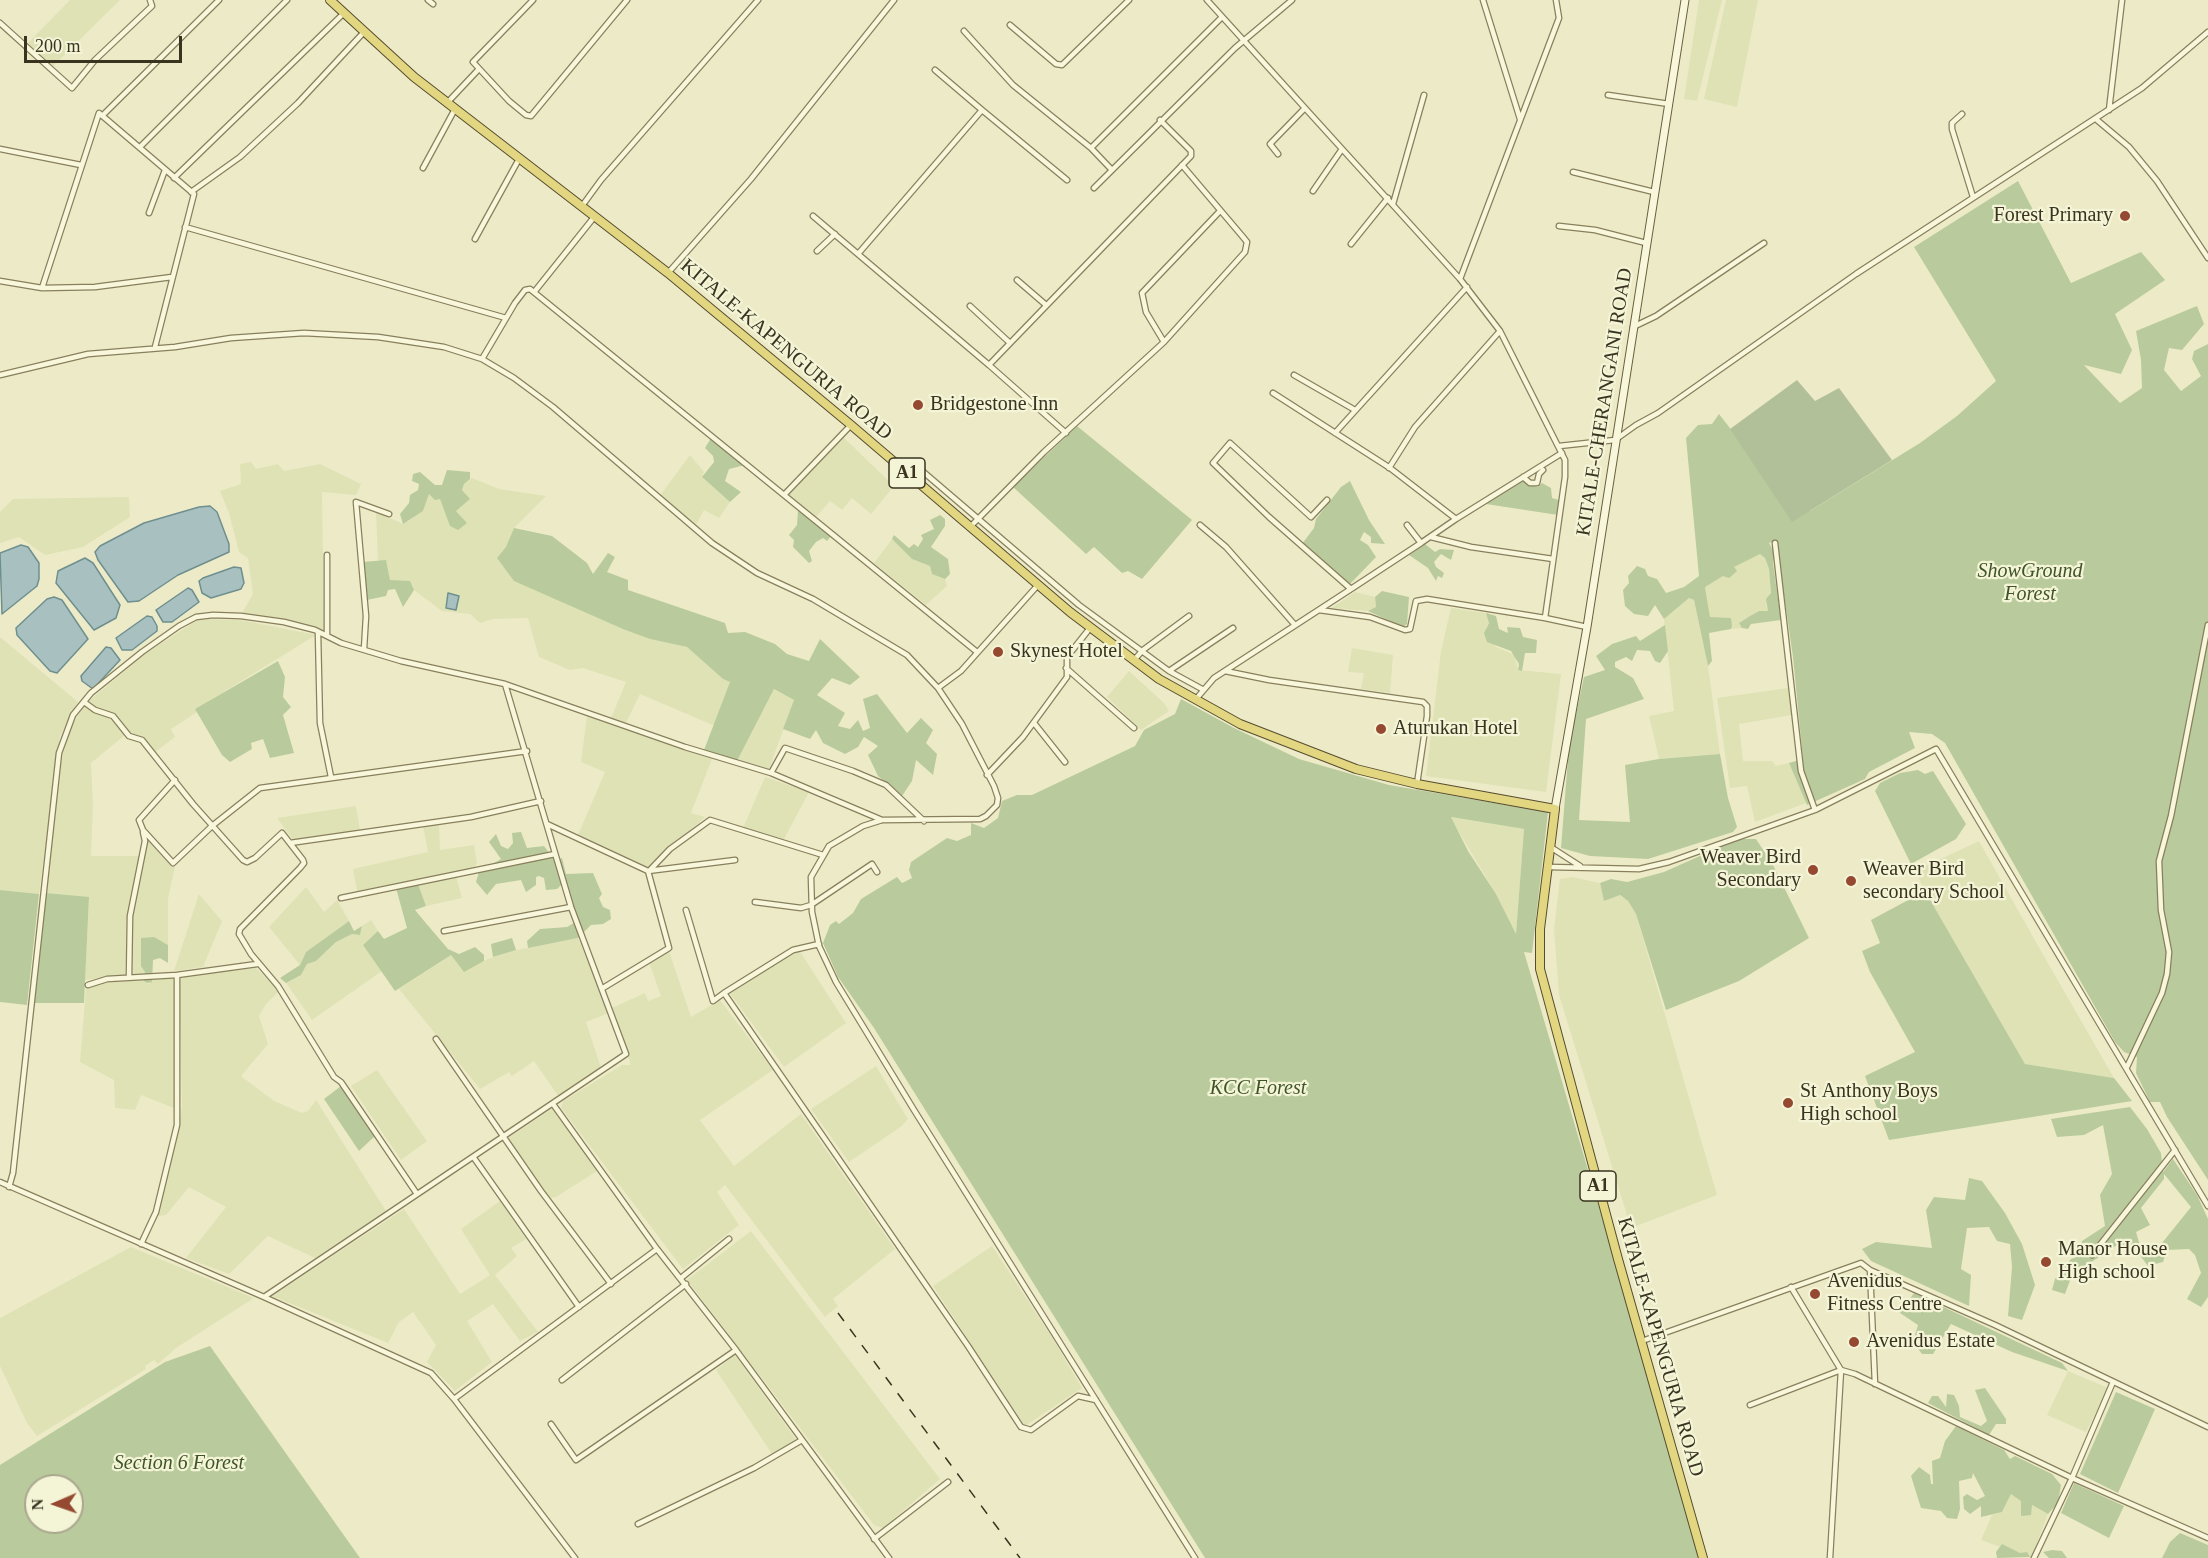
<!DOCTYPE html>
<style>
body{margin:0}
#map{position:relative;width:2208px;height:1558px;overflow:hidden;background:#edebc7;font-family:Georgia,serif}
canvas{display:block}
.north{position:absolute;left:24px;top:1474px;width:60px;height:60px;box-sizing:border-box;background:#f4f4d7;border:2px solid #a9a78e;border-radius:50%;rotate:268deg;font-size:16px;font-weight:700;line-height:24px;text-align:center;color:#393320}
.north::after{content:'';display:block;margin:auto;width:21px;height:27px;background:#954930;clip-path:polygon(50% 0,100% 100%,50% 72%,0 100%)}
.scale{position:absolute;left:24px;top:36px;width:158px;height:27px;box-sizing:border-box;border:3px solid #393320;border-top:0;padding-left:8px;font-size:18px;line-height:21px;white-space:nowrap;color:#393320;-webkit-text-stroke:4px #f4f4d7;paint-order:stroke}
</style>
<div id="map">
<canvas width="2208" height="1558"></canvas>
<div class="north">N</div>
<div class="scale">200 m</div>
</div>
<script>
const ctx = document.querySelector('canvas').getContext('2d');
ctx.lineJoin = 'round';
function fillPath(path, color) { ctx.fillStyle = color; ctx.fill(path, 'evenodd'); }
const toPath = rows => new Path2D(rows.map(r => 'M' + r).join(''));
function trace(path, color, width, dash) { ctx.strokeStyle = color; ctx.lineWidth = width; ctx.lineCap = dash ? 'butt' : 'round'; ctx.setLineDash(dash || []); ctx.stroke(path); }
function label(font, color, halo, rows, align = 'center') {
  ctx.font = font + ' Georgia,serif'; ctx.lineWidth = 4.5; ctx.setLineDash([]); ctx.textBaseline = 'middle'; ctx.strokeStyle = halo; ctx.fillStyle = color; for (const [text, x, y, turn = 0] of rows) {
    ctx.save(); ctx.translate(x, y); ctx.rotate((+turn || 0) * Math.PI / 180); ctx.textAlign = isNaN(turn) ? turn : align; if (halo) ctx.strokeText(text, 0, 0); ctx.fillText(text, 0, 0); ctx.restore();
  }
}
const farmland = toPath([
 [70,0,120,0,52,67,27,44],
 [1699,0,1722,0,1697,101,1684,99],
 [1726,0,1758,0,1737,107,1704,99],
 [843,437,894,486,871,514,852,498,842,510,830,501,816,517,789,495],
 [690,455,704,472,702,477,730,502,719,518,704,510,695,527,659,497],
 [251,462,256,469,278,464,284,471,320,464,361,484,356,495,322,492,324,633,315,627,242,613,253,594,248,558,239,552,229,513,220,491,241,484,240,464],
 [472,478,499,489,546,496,514,528,506,548,498,558,515,581,650,639,687,647,723,679,731,682,715,726,640,694,626,723,611,718,626,682,583,668,570,670,539,657,528,618,493,619,480,623,470,614,442,611,414,590,410,581,390,581,386,561,378,561,376,512,403,524,423,511,429,494,440,499,451,526,467,523,456,511,469,499,462,490,464,484],
 [129,497,130,517,83,547,45,555,19,537,0,543,0,512,13,499],
 [892,539,912,559,930,566,932,574,945,579,947,586,926,605,874,563],
 [1760,553,1765,558,1769,569,1771,594,1766,605,1769,611,1759,611,1740,622,1742,628,1731,629,1732,626,1710,617,1705,586,1733,567],
 [1355,592,1375,597,1376,607,1368,611,1332,608],
 [1689,598,1694,600,1708,666,1720,754,1659,759,1649,716,1674,711,1664,619],
 [1451,608,1486,613,1489,623,1486,627,1496,647,1515,655,1518,670,1561,674,1546,792,1426,776,1441,651],
 [199,619,240,620,316,635,196,709,197,712,171,729,175,737,155,752,144,738,129,733,114,713,97,707,89,701,145,654],
 [0,637,78,702,60,736,39,894,0,890],
 [1352,648,1393,655,1390,693,1361,689,1364,673,1348,672],
 [1129,671,1164,703,1169,711,1141,730,1107,697],
 [1788,688,1792,715,1739,724,1743,761,1772,761,1776,766,1789,763,1806,803,1755,822,1747,786,1730,788,1717,698],
 [774,689,794,700,769,769,737,761],
 [84,705,112,720,125,735,91,763,93,804,91,856,140,856,128,911,125,975,85,980,89,898,46,893,62,758,69,730],
 [587,716,712,759,691,813,705,817,648,869,578,835,605,772,581,762],
 [765,777,809,792,784,839,743,828],
 [356,806,360,830,293,840,277,818],
 [1450,817,1524,829,1516,935,1496,894],
 [439,824,440,850,474,845,477,863,474,868,357,891,353,869,428,852,423,826],
 [147,838,175,866,168,899,168,945,161,941,145,974,131,974,132,917],
 [1979,841,2045,958,2114,1078,2025,1064,1925,891,1915,871],
 [456,876,462,898,426,906,418,884],
 [1572,877,1600,883,1604,901,1619,895,1628,901,1636,914,1717,1195,1631,1228,1559,995,1554,929,1560,879],
 [306,887,324,912,337,900,349,921,306,952,300,965,269,927],
 [199,894,222,921,203,967,174,971],
 [371,920,378,931,363,945,382,971,312,1020,286,983,301,975,307,964,316,961,336,942,352,934,360,935,362,926],
 [578,938,609,1013,586,1022,601,1068,559,1097,534,1061,512,1076,509,1072,480,1089,399,989,451,955,465,971,488,959,512,951],
 [799,950,846,1023,784,1067,729,992],
 [669,951,691,1017,720,1000,773,1070,700,1120,734,1166,801,1114,895,1249,833,1299,838,1306,825,1317,725,1185,717,1192,739,1225,683,1269,561,1108,563,1101,622,1065,631,1065,612,1008,645,993,648,1001,661,996,649,962],
 [256,968,279,991,266,1004,259,1016,268,1044,241,1076,274,1101,302,1113,308,1111,316,1100,386,1211,315,1258,268,1236,229,1274,186,1258,226,1207,189,1187,166,1215,157,1216,175,1147,182,1106,179,976],
 [174,978,174,1108,141,1095,135,1110,115,1108,114,1080,80,1062,86,989,103,983,143,980,148,984,152,980],
 [876,1066,908,1119,902,1126,849,1162,811,1109],
 [377,1070,427,1141,401,1160,351,1086],
 [553,1108,597,1171,556,1197,549,1198,508,1138],
 [500,1201,526,1239,511,1248,517,1256,495,1275,538,1332,520,1341,493,1304,467,1321,492,1362,455,1391,427,1362,436,1345,413,1312,399,1322,388,1343,272,1296,404,1209,460,1294,490,1275,461,1229],
 [751,1231,940,1479,883,1528,874,1525,687,1280],
 [992,1246,1053,1339,1082,1388,1025,1426,933,1286],
 [131,1247,254,1298,176,1348,158,1364,154,1360,145,1366,146,1369,37,1436,27,1423,0,1366,0,1318],
 [735,1355,798,1442,772,1454,716,1370],
 [2068,1371,2108,1388,2086,1432,2047,1415],
 [2011,1494,2048,1514,2031,1558,1981,1540,1992,1515,2002,1512]
]);
const green = toPath([
 [2018,181,2071,283,2141,252,2165,280,2115,314,2132,350,2121,374,2084,365,2120,403,2142,388,2141,360,2136,331,2197,306,2204,324,2182,350,2169,348,2164,370,2181,391,2201,376,2192,359,2194,351,2208,344,2208,1180,2167,1117,2160,1102,2150,1102,2136,1073,2137,1057,2124,1052,2115,1042,1945,743,1932,734,1909,732,1915,748,1869,772,1865,779,1807,805,1789,763,1803,759,1793,657,1776,540,1769,543,1774,552,1773,563,1781,620,1751,624,1748,629,1742,628,1739,623,1750,616,1759,611,1768,611,1766,599,1771,593,1769,569,1765,558,1760,554,1734,567,1737,571,1729,578,1723,576,1705,587,1710,617,1731,618,1732,626,1731,629,1709,633,1712,661,1708,666,1694,600,1689,598,1664,619,1655,605,1648,616,1634,614,1625,606,1623,590,1629,583,1628,576,1637,566,1645,569,1648,576,1657,579,1666,593,1684,587,1699,576,1686,438,1698,425,1712,424,1719,414,1740,441,1810,511,1920,443,1957,416,1996,381,1914,247],
 [1077,426,1192,520,1142,579,1128,571,1122,573,1094,547,1086,554,1013,487],
 [711,438,745,465,729,469,725,481,741,492,730,502,702,477,714,462,713,456,705,448],
 [447,470,470,472,470,479,464,484,462,490,470,499,456,511,467,523,458,530,450,526,440,499,435,500,429,494,423,511,403,524,400,514,409,503,410,495,418,490,419,484,412,481,413,474,420,472,435,485,442,485],
 [1350,481,1369,520,1385,544,1371,543,1371,537,1364,532,1360,540,1368,545,1376,557,1350,584,1302,544,1314,528,1316,519,1341,487],
 [1523,481,1538,487,1542,483,1551,488,1552,498,1559,500,1558,515,1486,504],
 [798,510,831,536,827,541,823,538,816,542,809,551,812,561,809,563,793,547,794,540,789,535,797,525],
 [940,515,945,519,945,526,931,547,948,559,950,574,945,579,932,574,930,566,912,559,892,539,894,535,909,548,914,544,918,547,923,539,921,535,934,529,930,520],
 [514,528,552,536,587,563,593,574,608,553,615,557,607,572,628,580,628,590,725,623,728,633,745,632,775,644,787,654,809,661,820,639,860,677,850,685,832,678,817,695,845,713,838,726,850,729,858,720,863,731,870,728,863,699,877,694,907,733,921,718,933,730,926,743,937,754,933,775,916,760,912,781,902,796,878,776,868,755,878,746,864,737,858,747,845,754,823,743,816,730,810,739,783,729,794,700,774,689,737,761,704,750,730,682,723,679,687,647,650,639,623,629,514,581,497,558,506,547],
 [1425,544,1435,552,1440,549,1454,550,1451,560,1441,554,1434,562,1436,567,1444,573,1442,578,1438,576,1436,581,1428,568,1409,555],
 [386,560,390,580,410,581,414,590,403,607,395,589,388,590,386,596,367,600,363,562],
 [1382,591,1409,597,1407,624,1403,627,1368,611,1376,607,1375,597],
 [1486,613,1496,616,1499,629,1508,633,1507,627,1520,628,1523,637,1537,640,1536,653,1525,653,1522,671,1518,670,1519,664,1511,651,1487,642,1484,633,1489,623],
 [1665,625,1668,651,1660,663,1655,661,1650,651,1637,650,1632,661,1626,657,1615,662,1615,667,1633,678,1644,699,1586,719,1579,820,1630,822,1625,765,1659,759,1720,754,1728,798,1737,827,1733,832,1648,859,1590,856,1561,848,1569,746,1584,677,1605,670,1596,656,1612,644,1636,636,1640,641],
 [278,661,285,677,283,697,291,707,283,715,294,753,270,758,263,739,251,743,252,749,230,762,222,755,195,709],
 [1181,699,1234,728,1299,759,1389,785,1548,812,1532,953,1524,952,1702,1558,1205,1558,874,1028,838,977,823,943,830,925,836,921,839,924,853,913,861,899,897,877,902,883,912,878,909,870,911,862,947,838,957,841,971,835,971,823,984,828,998,818,1002,801,1017,795,1032,795,1135,746,1144,730,1175,714],
 [1451,817,1524,829,1516,934,1496,894,1468,851],
 [1918,770,1925,774,1933,771,1966,824,1956,839,1911,864,1875,791,1880,783,1900,773],
 [521,832,527,848,544,846,555,861,562,858,566,874,593,873,602,894,599,898,603,907,610,910,611,919,603,924,591,925,578,938,528,948,527,941,540,929,567,927,579,920,567,901,562,884,557,889,546,890,544,878,539,876,536,877,536,885,526,892,521,880,496,884,487,895,476,882,479,872,501,859,489,842,496,834,501,846,508,849,513,843,512,833],
 [1738,839,1756,839,1773,865,1809,938,1739,981,1666,1010,1636,914,1628,901,1620,895,1604,901,1600,883,1611,879,1627,882,1664,872],
 [418,884,426,906,415,910,425,922,448,949,459,954,475,947,484,955,484,961,464,972,451,955,395,991,363,945,378,931,384,939,407,928,396,888],
 [0,890,39,894,27,1005,0,1002],
 [1925,891,2025,1064,2114,1078,2132,1101,1889,1140,1865,1076,1915,1052,1870,972,1862,951,1880,943,1871,920],
 [46,893,89,897,84,1003,34,1003],
 [349,921,354,931,362,926,360,935,352,934,336,942,316,961,307,964,301,975,286,983,280,978,300,965,306,952],
 [154,937,168,945,168,963,160,958,153,960,152,982,147,983,144,981,145,972,141,966,141,938],
 [512,938,516,950,493,957,491,944],
 [341,1086,375,1136,359,1151,324,1099],
 [2130,1107,2147,1129,2161,1153,2163,1172,2173,1159,2197,1195,2208,1219,2208,1297,2201,1307,2187,1299,2201,1273,2195,1255,2189,1249,2167,1250,2163,1262,2148,1266,2139,1254,2142,1249,2149,1252,2161,1250,2162,1243,2191,1207,2164,1174,2164,1179,2141,1208,2150,1225,2136,1232,2140,1246,2117,1245,2072,1275,2065,1294,2052,1290,2055,1279,2071,1259,2079,1256,2082,1241,2105,1226,2100,1195,2112,1174,2103,1125,2084,1135,2057,1137,2051,1119],
 [1969,1178,1982,1181,2005,1213,2022,1244,2035,1285,2022,1320,2008,1316,2012,1267,2010,1244,1997,1241,1989,1227,1967,1228,1961,1269,1971,1275,1969,1306,1871,1261,1862,1249,1876,1242,1932,1248,1926,1210,1934,1197,1965,1200],
 [1914,1293,2062,1363,2068,1371,2012,1352,1951,1324,1933,1354,1922,1354,1913,1342,1918,1325,1900,1313],
 [210,1346,360,1558,0,1558,0,1465,165,1362],
 [36,1486,72,1486,72,1522,36,1522],
 [1985,1388,2006,1419,2006,1424,1996,1424,1989,1435,1928,1403,1932,1396,1938,1396,1946,1407,1947,1394,1954,1395,1959,1406,1960,1417,1981,1426,1987,1421,1975,1390],
 [2116,1392,2155,1409,2118,1493,2080,1474],
 [1956,1426,2004,1450,2010,1459,2015,1456,2052,1474,2061,1485,2058,1503,2048,1514,2032,1505,2031,1515,2021,1516,2021,1501,2011,1494,2002,1512,1981,1517,1981,1506,1970,1514,1964,1509,1963,1497,1967,1494,1977,1500,1985,1496,1973,1473,1972,1478,1959,1481,1960,1509,1957,1519,1947,1518,1941,1511,1921,1508,1911,1476,1919,1467,1930,1475,1931,1484,1933,1484,1932,1461,1940,1458,1945,1441],
 [2074,1483,2124,1506,2109,1538,2061,1513],
 [2180,1533,2208,1545,2208,1558,2162,1558,2170,1542],
 [2002,1544,2020,1553,2027,1552,2030,1557,1997,1558,1996,1552],
 [2052,1550,2062,1551,2067,1558,2049,1558,2043,1552]
]);
const cemetery = toPath([
 [1797,380,1815,401,1839,388,1892,460,1792,522,1730,429]
]);
const water = toPath([
 [210,506,217,512,229,544,229,552,178,575,139,601,128,602,98,560,95,552,100,546,144,523,199,507,210,506],
 [21,545,28,547,39,563,39,579,37,586,2,614,0,553,21,545],
 [85,558,93,563,120,605,116,618,94,630,56,583,58,571,85,558],
 [234,567,241,568,244,583,241,589,211,598,202,593,199,581,203,578,234,567],
 [188,588,192,590,199,602,172,622,163,622,156,610,188,588],
 [448,593,459,596,456,610,446,608,448,593],
 [54,597,62,600,88,639,57,673,50,671,17,635,16,628,47,599,54,597],
 [147,616,152,617,157,626,157,631,132,650,122,650,116,638,147,616],
 [106,647,111,648,120,660,93,689,82,681,81,676,106,647]
]);
const minor = toPath([
 [428,0,433,4],
 [533,0,473,62,509,101,526,115,531,116,627,0],
 [1207,0,1460,279,1500,331,1565,460,1565,477,1545,618],
 [1483,0,1520,119],
 [0,23,72,88,95,60,152,6,150,0],
 [1010,25,1056,64,1062,65,1129,0],
 [964,31,1013,85,1091,148],
 [935,70,982,110],
 [1608,95,1669,104],
 [447,103,478,70],
 [2109,110,2122,0],
 [1962,114,1952,123,1952,129,1973,197],
 [102,116,219,0],
 [2097,120,2129,147,2157,181,2208,258],
 [140,147,287,0],
 [0,149,81,165],
 [1278,154,1270,144,1304,109],
 [423,168,455,109],
 [1112,170,1091,148,1222,17],
 [1573,172,1654,192],
 [174,178,344,13],
 [1094,188,1235,48,1292,0],
 [1313,191,1342,149],
 [191,192,240,157,298,103,364,32],
 [1393,204,1424,95],
 [582,206,601,180,758,0],
 [149,213,165,170],
 [813,216,989,365,1191,156,1191,151,1160,120],
 [1559,226,1595,230,1646,243],
 [185,227,506,318],
 [475,239,519,159],
 [1351,244,1388,198],
 [817,251,835,234],
 [858,254,982,110,1067,180],
 [668,273,751,179,894,0],
 [1460,279,1559,18,1556,0],
 [1017,280,1046,305],
 [0,281,42,288,99,113,194,194,155,347],
 [42,288,95,287,172,277],
 [535,291,595,216],
 [970,306,1010,343],
 [1633,327,1656,316,1764,243],
 [1164,342,1146,312,1142,293,1220,211],
 [482,359,515,303,525,290,530,289,784,495,851,425],
 [989,365,1066,433],
 [0,375,88,354,175,347,231,338,304,333,378,337,444,347,482,359,514,378,553,407,712,543,757,573,813,599,907,655,938,688,962,724,994,786,998,798,997,805,986,816,980,819,882,820,863,826,829,846,811,877,812,912,819,946,836,982,914,1110,1195,1558],
 [1294,375,1355,410],
 [1273,393,1390,468,1456,519,1421,543,1407,525],
 [1335,433,1467,287],
 [1559,446,1615,440,1636,425,1658,413,1856,274,2142,88,2208,32],
 [914,464,1079,605,1169,671],
 [1389,468,1415,427,1500,331],
 [1523,477,1530,483,1537,483,1539,474,1543,470],
 [784,495,977,652],
 [1456,519,1562,453],
 [1200,525,1226,547,1295,625],
 [970,527,1044,452,1164,342,1245,252,1247,242,1243,237,1182,165],
 [1431,537,1471,547,1553,559],
 [1775,543,1801,771,1815,810],
 [1351,589,1421,543],
 [1319,610,1370,617,1405,630,1410,629,1416,601,1427,599,1545,618,1587,627],
 [318,633,320,723,331,777],
 [327,636,327,555],
 [364,649,366,616,356,502,389,514],
 [1134,660,1143,650,1189,616],
 [1066,668,1134,728],
 [1225,671,1269,680,1423,702,1427,706,1427,716,1417,784],
 [505,684,685,747,771,773,882,820],
 [938,688,961,671,1038,585],
 [1202,689,1169,671,1233,628],
 [1196,699,1214,678,1351,589,1269,517,1213,463,1230,443,1311,517,1327,500],
 [84,702,95,710,113,716,129,736,142,740,193,804,243,860,247,862,255,858,282,833,303,860,304,863,300,868,240,929,239,934,251,954,278,986,334,1077,341,1082,417,1194],
 [1034,723,1065,762],
 [771,773,785,748,853,771,886,785,924,821],
 [987,775,1023,737,1067,677,1067,657,1090,628],
 [175,780,139,820,143,830,173,863,212,826,260,788,527,751],
 [547,824,648,871,735,860],
 [290,843,471,817,541,801],
 [1552,848,1580,866],
 [1549,867,1639,869,1669,862,1815,810,1936,749,2208,1206],
 [649,871,670,849,710,820,823,855],
 [341,898,555,854],
 [755,902,801,908,811,905,872,864,877,872],
 [686,910,713,1001,724,993,968,1346,1021,1427,1031,1430,1078,1396,1096,1400],
 [444,931,571,907],
 [129,977,130,916,145,841,143,832],
 [88,985,107,979,177,975,257,964],
 [603,988,669,948,648,871],
 [724,993,793,950,819,944],
 [436,1039,541,1191,611,1284],
 [2127,1067,2162,993,2167,974,2169,952,2161,910,2159,861,2171,816,2208,625],
 [553,1104,657,1249,736,1350,889,1558],
 [474,1158,579,1307],
 [0,1182,264,1297,431,1373,454,1399,575,1558],
 [9,1187,13,1173,59,753,73,715,91,693,142,652,179,626,196,617,213,615,241,616,284,622,315,630,341,643,401,661,505,684,571,907,626,1054,264,1297],
 [141,1244,156,1212,177,1125,177,975],
 [2092,1255,2175,1150],
 [1870,1270,1875,1384],
 [681,1278,729,1239],
 [1791,1287,1841,1370,1830,1558],
 [1642,1341,1861,1263,1870,1270,1995,1325,2208,1427],
 [562,1380,686,1284],
 [454,1399,657,1249],
 [1750,1405,1841,1370,1855,1374,2072,1478,2113,1382],
 [551,1424,576,1460,736,1350],
 [638,1524,754,1468,802,1440],
 [874,1539,948,1482],
 [2034,1558,2072,1478,2208,1538]
]);
const secondary = toPath([
 [1555,809,1587,627,1685,0]
]);
const trunk = toPath([
 [330,0,414,77,668,273,851,425,1070,612,1159,679,1240,724,1356,769,1417,784,1555,809,1540,929,1540,969,1618,1259,1703,1558]
]);
const rail = toPath([
 [838,1313,1020,1558]
]);
const markers = [
 [2125,216,6,"#954930"],
 [918,405,6,"#954930"],
 [998,652,6,"#954930"],
 [1381,729,6,"#954930"],
 [1813,870,6,"#954930"],
 [1851,881,6,"#954930"],
 [1788,1103,6,"#954930"],
 [2046,1262,6,"#954930"],
 [1815,1294,6,"#954930"],
 [1854,1342,6,"#954930"]
];
const shields = [
 [907,473,36],
 [1598,1186,36]
];
const shieldNames = [
 ["A1",907,473],
 ["A1",1598,1186]
];
const poiNames = [
 ["Forest Primary",2113,216,"right"],
 ["Bridgestone Inn",930,405],
 ["Skynest Hotel",1010,652],
 ["Aturukan Hotel",1393,729],
 ["Weaver Bird",1801,858,"right"],
 ["Secondary",1801,881,"right"],
 ["Weaver Bird",1863,870],
 ["secondary School",1863,893],
 ["St Anthony Boys",1800,1092],
 ["High school",1800,1115],
 ["Manor House",2058,1250],
 ["High school",2058,1273],
 ["Avenidus",1827,1282],
 ["Fitness Centre",1827,1305],
 ["Avenidus Estate",1866,1342]
];
const streetNames = [
 ["KITALE-KAPENGURIA ROAD",786,350,40],
 ["KITALE-CHERANGANI ROAD",1605,402,-81],
 ["KITALE-KAPENGURIA ROAD",1660,1347,74]
];
const parkNames = [
 ["ShowGround",2030,572],
 ["Forest",2030,595],
 ["KCC Forest",1258,1089],
 ["Section 6 Forest",179,1464]
];
fillPath(farmland, '#dee2b5');
fillPath(green, '#b9cb9c');
fillPath(cemetery, '#b2c09a');
fillPath(water, '#a8c1c0');
trace(water, '#6f8f8f', 1.5);
trace(minor, '#887f5d', 7);
trace(secondary, '#6a6040', 9);
trace(trunk, '#564c31', 10);
trace(minor, '#f8f6db', 4.5);
trace(secondary, '#f8f6db', 7);
trace(trunk, '#e2d680', 8);
trace(rail, '#393320', 1.5, [10, 10]);
for (const [x, y, r, color] of markers) { const dot = new Path2D(); dot.arc(x, y, r, 0, 2 * Math.PI); ctx.fillStyle = color; ctx.fill(dot); trace(dot, '#f4f4d7', 2); }
for (const [x, y, w] of shields) { const box = new Path2D(); box.roundRect(x - w / 2, y - 15, w, 30, 4.5); ctx.fillStyle = '#f4f4d7'; ctx.fill(box); trace(box, '#393320', 1.5); }
label('bold 18px', '#393320', null, shieldNames);
label('20px', '#393320', '#f4f4d7', poiNames, 'left');
label('20px', '#393320', '#f4f4d7', streetNames);
label('italic 20px', '#3e5428', '#f4f4d7', parkNames);
</script>
